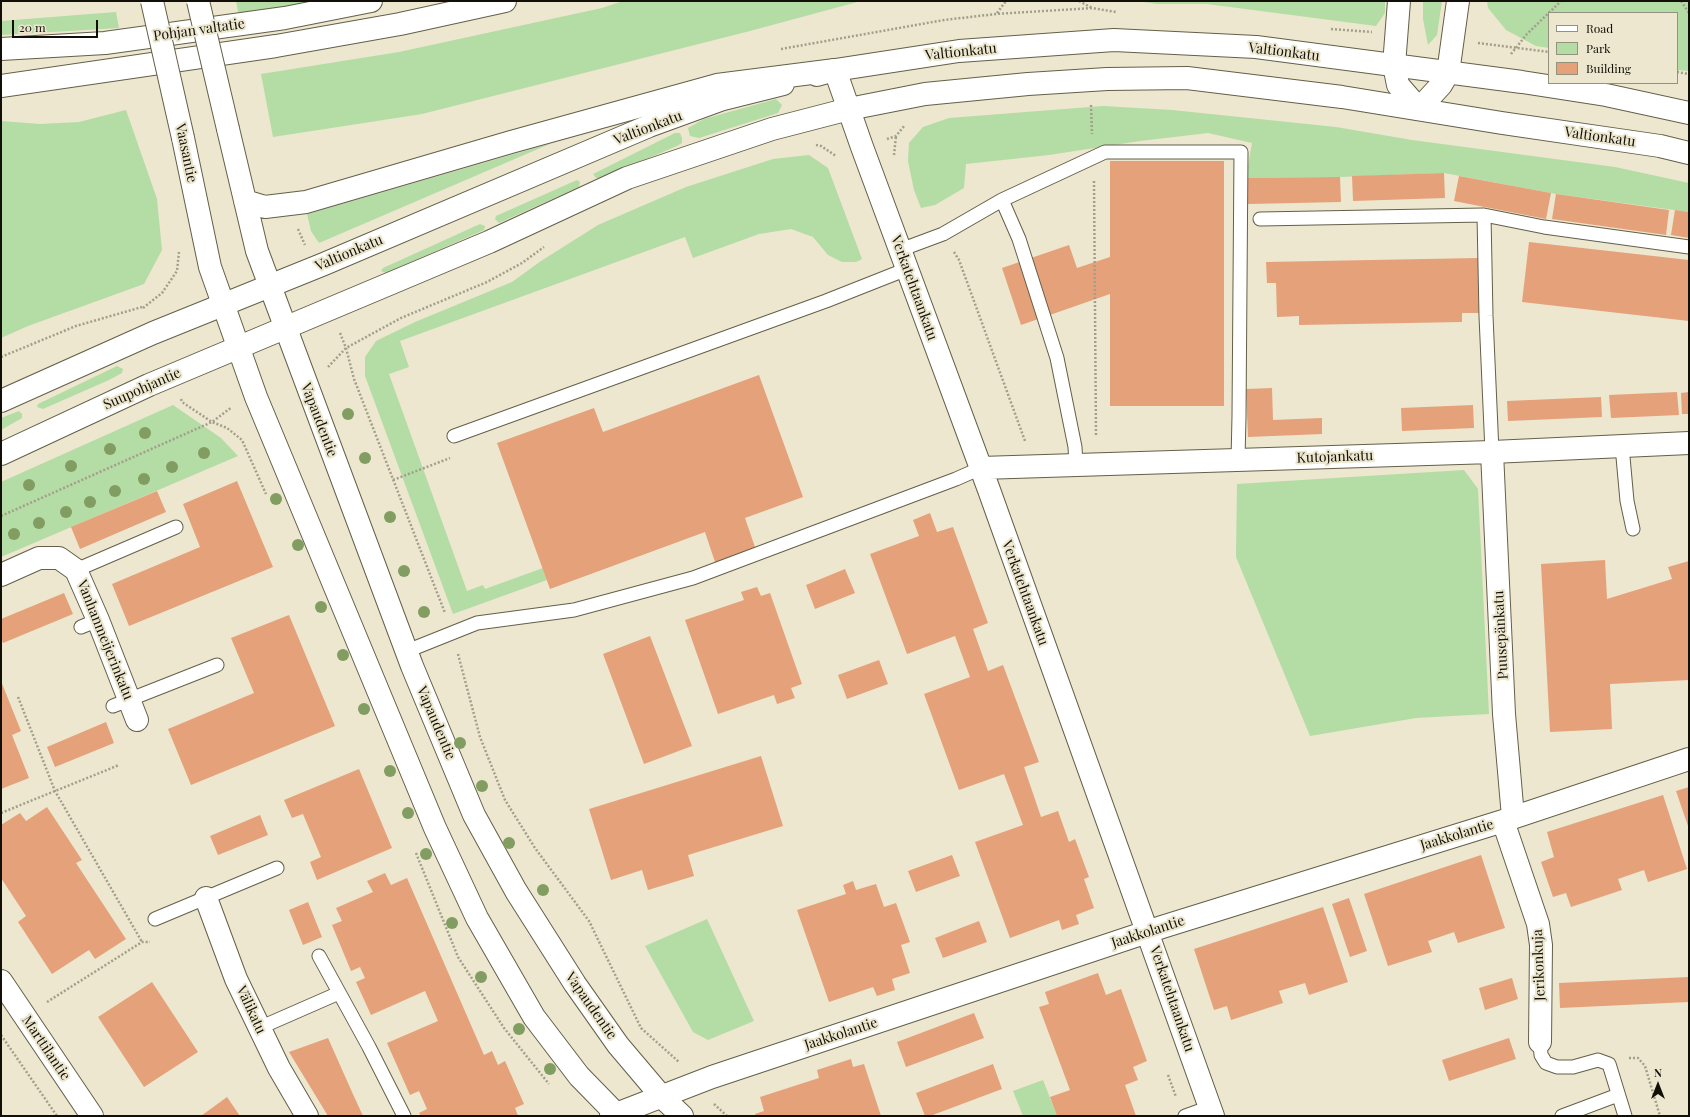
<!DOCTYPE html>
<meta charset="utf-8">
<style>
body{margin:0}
#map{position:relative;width:1690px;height:1117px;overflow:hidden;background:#ece7ce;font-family:"Playfair Display",serif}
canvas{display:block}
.frame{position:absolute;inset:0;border:2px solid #110f07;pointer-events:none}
.legend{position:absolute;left:1548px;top:12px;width:130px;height:72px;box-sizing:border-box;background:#ece7ce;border:1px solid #94917e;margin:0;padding:5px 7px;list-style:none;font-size:12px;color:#110f07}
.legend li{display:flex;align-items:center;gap:8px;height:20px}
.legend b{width:20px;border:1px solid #94917e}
.north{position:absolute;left:1638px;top:1065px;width:40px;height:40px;-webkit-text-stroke:3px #ece7ce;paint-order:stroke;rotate:0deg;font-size:11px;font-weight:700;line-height:16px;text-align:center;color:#110f07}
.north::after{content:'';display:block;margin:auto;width:14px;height:18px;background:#110f07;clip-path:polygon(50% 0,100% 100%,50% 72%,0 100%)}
.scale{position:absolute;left:12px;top:20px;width:86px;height:18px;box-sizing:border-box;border:2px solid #110f07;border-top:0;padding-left:5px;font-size:12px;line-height:14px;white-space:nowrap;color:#110f07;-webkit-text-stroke:3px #ece7ce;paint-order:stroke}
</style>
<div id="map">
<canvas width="1690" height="1117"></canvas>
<div class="frame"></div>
<ul class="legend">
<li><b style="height:5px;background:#fff"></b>Road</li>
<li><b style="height:11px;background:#b4dca5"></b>Park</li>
<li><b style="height:11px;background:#e5a17a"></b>Building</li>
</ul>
<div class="north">N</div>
<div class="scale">20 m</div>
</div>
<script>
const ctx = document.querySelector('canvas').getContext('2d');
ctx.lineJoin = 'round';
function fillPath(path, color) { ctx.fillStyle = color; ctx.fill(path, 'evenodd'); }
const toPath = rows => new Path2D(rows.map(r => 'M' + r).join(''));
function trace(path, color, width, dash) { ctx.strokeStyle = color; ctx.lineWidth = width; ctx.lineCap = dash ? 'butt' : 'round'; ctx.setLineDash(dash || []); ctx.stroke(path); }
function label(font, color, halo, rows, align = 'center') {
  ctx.font = font + ' "Playfair Display",serif'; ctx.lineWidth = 4; ctx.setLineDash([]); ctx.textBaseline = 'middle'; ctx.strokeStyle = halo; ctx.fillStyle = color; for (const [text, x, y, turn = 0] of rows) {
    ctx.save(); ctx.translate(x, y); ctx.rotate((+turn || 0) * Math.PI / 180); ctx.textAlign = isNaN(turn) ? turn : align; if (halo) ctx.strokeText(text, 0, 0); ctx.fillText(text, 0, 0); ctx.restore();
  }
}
const green = toPath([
 [236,1,330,1,239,16],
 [623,1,861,1,750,31,422,114,273,137,261,74,399,52,602,8],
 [1136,1,1385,1,1385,13,1376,26,1207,4,1157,4],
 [1423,1,1442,1,1437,35,1428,45,1423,19],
 [1487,1,1689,1,1689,71,1677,70,1677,13,1549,13,1549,48,1536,46,1506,30,1488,8],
 [116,12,119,28,1,35,1,21],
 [776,99,782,105,778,113,699,138,690,136,688,128,704,119],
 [1103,106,1172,110,1336,127,1412,140,1615,167,1689,183,1689,212,1556,194,1444,173,1340,177,1248,178,1248,165,1252,143,1208,133,1140,141,1049,155,966,164,964,188,935,205,921,208,914,190,908,161,909,143,923,127,949,118],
 [126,110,157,199,162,250,144,284,28,326,1,338,1,121,40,124,79,122],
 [675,133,680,133,682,138,682,143,677,146,601,178,596,178,593,174],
 [552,143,319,243,311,231,307,214],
 [809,155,828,168,862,259,856,262,842,262,828,255,813,237,791,229,759,234,693,258,685,237,400,341,409,367,389,374,467,591,483,585,485,589,543,568,547,580,453,614,365,376,365,357,376,341,415,322,512,282,541,261,598,225,686,187,773,159],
 [577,180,580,182,579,187,499,223,495,219,496,216],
 [480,224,485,226,484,230,386,273,381,271,383,268],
 [117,366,123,369,122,373,109,380,43,409,37,407,38,404],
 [173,405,221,438,238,456,1,557,1,482],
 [19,411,22,414,22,418,1,430,1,418],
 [1464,470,1478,489,1489,714,1416,718,1310,736,1236,557,1237,484],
 [707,919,754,1021,708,1040,693,1032,645,946],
 [1043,1080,1057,1116,1023,1116,1013,1091]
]);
const building = toPath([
 [1110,161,1224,161,1224,406,1110,406,1110,294,1021,325,1002,268,1069,245,1077,268,1110,257],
 [1444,173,1445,198,1353,201,1352,176],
 [1459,176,1551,193,1546,219,1454,201],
 [1340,177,1341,202,1248,204,1248,178],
 [1556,194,1669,210,1666,235,1552,219],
 [1675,210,1689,212,1689,238,1671,235],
 [1529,242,1689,260,1689,321,1522,302],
 [1478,258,1479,313,1462,313,1462,322,1299,325,1299,316,1277,317,1276,283,1267,283,1266,262],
 [759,375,803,497,745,518,756,550,716,565,705,532,550,589,497,443,594,408,603,432],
 [1272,388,1273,420,1322,418,1322,434,1248,437,1246,389],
 [1677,392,1679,415,1611,418,1609,395],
 [1689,392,1689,414,1682,414,1681,393],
 [1601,397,1602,417,1508,421,1507,401],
 [1473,405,1474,428,1402,431,1401,408],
 [237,481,273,567,129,626,112,584,200,547,183,504],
 [157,491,166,512,80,549,71,527],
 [930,513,937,532,953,527,988,623,973,629,988,671,1003,665,1039,762,1024,767,1041,817,1058,811,1069,842,1075,839,1089,877,1084,879,1094,908,1076,915,1079,924,1062,930,1059,920,1010,938,975,842,1023,825,1004,774,959,790,924,694,970,677,955,636,907,654,870,554,919,536,913,520],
 [1605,560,1607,599,1672,579,1668,567,1689,561,1689,680,1610,684,1612,729,1550,732,1541,564],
 [845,569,855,593,815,609,806,585],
 [757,587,761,596,770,593,802,684,791,688,795,698,777,704,774,695,718,714,685,620,744,600,741,592],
 [64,593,73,614,3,643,1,638,1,619],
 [289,615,335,726,191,785,168,729,254,693,231,638],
 [650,636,692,746,644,764,603,654],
 [879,660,888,684,847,699,838,675],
 [1,681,21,731,12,735,29,778,1,789],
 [106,722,114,743,55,767,47,747],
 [761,756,783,826,688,855,694,876,648,890,642,870,611,880,589,809],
 [359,769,392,848,317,880,310,862,321,857,303,814,292,818,284,800],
 [1689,787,1689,829,1676,791],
 [1663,795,1687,869,1648,882,1644,870,1618,879,1622,890,1571,907,1566,893,1553,897,1541,862,1554,857,1547,832],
 [47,807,82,860,76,863,126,939,95,959,89,950,52,974,18,922,26,916,1,878,1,825,20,813,26,821],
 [260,815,268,835,218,855,210,836],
 [952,855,960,876,916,892,908,871],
 [1481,855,1505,928,1458,943,1454,932,1428,941,1432,952,1388,966,1364,894],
 [385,873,391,885,407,878,484,1055,492,1051,498,1065,505,1061,524,1104,515,1108,518,1116,421,1116,419,1113,427,1109,419,1091,410,1095,387,1043,438,1021,425,991,371,1015,356,982,365,978,360,967,351,971,332,925,342,921,336,908,373,892,367,881],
 [853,881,856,890,876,884,884,907,896,903,910,942,901,945,910,973,892,979,895,990,877,996,873,987,829,1002,797,910,846,894,843,885],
 [1349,898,1367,951,1350,957,1332,904],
 [308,902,322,937,303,945,289,910],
 [1323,907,1348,982,1309,995,1305,983,1279,991,1283,1003,1231,1020,1227,1006,1214,1010,1194,949],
 [979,921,987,942,943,958,935,938],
 [1098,973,1106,995,1121,989,1147,1061,1133,1067,1138,1080,1125,1085,1136,1116,1057,1116,1050,1097,1070,1090,1039,1007,1049,1004,1045,992],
 [1689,977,1689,1002,1560,1008,1559,983],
 [1512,978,1518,999,1485,1010,1479,988],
 [152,982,198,1052,144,1087,98,1017],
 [974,1013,984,1038,906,1067,897,1042],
 [328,1038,352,1092,363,1116,328,1116,289,1052],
 [1509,1038,1516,1059,1449,1081,1442,1060],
 [851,1059,853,1067,864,1064,881,1116,756,1116,755,1114,764,1111,760,1097,819,1078,817,1070],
 [993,1064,1002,1089,930,1116,925,1116,916,1093],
 [227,1097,240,1116,201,1116]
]);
const path = toPath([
 [1079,1,1092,8],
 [1681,1,1689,13],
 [997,13,1006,1],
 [1331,29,1372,32],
 [1478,43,1549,52],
 [781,49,944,20,996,14,1092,8,1116,12],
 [1511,54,1527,34,1561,1],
 [1677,72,1689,74],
 [1091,105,1092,134],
 [887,139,896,136,905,125],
 [816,145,821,146,836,156],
 [894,155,896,136],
 [1094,181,1096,436],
 [298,229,305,245],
 [954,252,959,260,1025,441],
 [143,308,162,293,177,271,179,252],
 [340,333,346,348,354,379,445,613],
 [1,357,76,326,142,307],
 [328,367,346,348,401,318,487,282,522,263,544,247],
 [181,399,182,402,212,422,227,428,242,440,266,494],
 [393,480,450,458],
 [1,516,212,422,232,407],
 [458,654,480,737,505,800,535,848,589,921,641,1028,679,1062],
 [18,697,55,791,142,942],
 [1,813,119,765],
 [416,853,458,957,504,1028,549,1084],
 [47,1002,142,942,150,942],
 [1,1035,57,1116],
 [1629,1058,1638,1058,1645,1066,1660,1116],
 [1168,1075,1176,1097],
 [714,1104,727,1116]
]);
const lane = toPath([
 [1002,200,1105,152,1241,152,1239,416,1238,460],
 [1484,215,1544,227,1689,247],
 [1260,219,1484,215,1486,316,1492,452],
 [900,250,943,234,1002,200,1019,239,1057,358,1075,447,1076,465],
 [454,436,826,301,907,269],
 [1622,446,1627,501,1633,529],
 [76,570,176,527],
 [81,627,98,620],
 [407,651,477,623,574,610,693,578,956,479,981,468],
 [113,706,217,665],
 [155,919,277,868],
 [319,956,369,1047,404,1116],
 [259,1028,339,993],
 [1540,1042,1541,1055,1546,1063,1557,1067,1573,1067,1598,1060,1609,1064,1625,1116],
 [1185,1116,1210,1107],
 [1562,1116,1618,1095]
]);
const street = toPath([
 [835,70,862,147,989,490,1213,1116],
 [1492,452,1504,714,1513,817],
 [981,468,1492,452,1689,443],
 [1,575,39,558,59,558,76,570,98,620,137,720],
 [1503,821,1538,924,1541,945,1540,1042],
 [206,898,236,979,279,1068,307,1116],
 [1,981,92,1116],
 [611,1116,712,1077,1162,927,1503,821,1689,759]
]);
const secondary = toPath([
 [817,75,835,70,959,51,1114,40,1256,47,1522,82,1606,95,1689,113],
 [1,401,153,333,324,264,649,126,723,99,783,84],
 [1,454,149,385,489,242,627,178,772,129,849,109,925,94,1028,84,1107,79,1187,78,1342,97,1502,123,1660,146,1689,153]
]);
const primary = toPath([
 [228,129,257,251,412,666,474,815,516,891,575,984,618,1045,662,1097,682,1116],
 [183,138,210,267,256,397,435,828,477,918,534,1017,579,1076,618,1116],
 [245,201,265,207,306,202,511,142,717,85,835,70]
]);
const highway = toPath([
 [1399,1,1394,65,1398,85,1419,109,1441,85,1448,73,1458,1],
 [1,49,105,43,285,18,371,1],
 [1,86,276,46,400,24,505,1]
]);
const primaryBridge = toPath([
 [152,1,183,138],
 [198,1,228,129]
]);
const trees = [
 [348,414],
 [145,433],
 [110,449],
 [204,453],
 [365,458],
 [71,466],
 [172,467],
 [144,479],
 [29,485],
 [115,491],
 [276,499],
 [90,502],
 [66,512],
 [390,517],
 [39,523],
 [14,534],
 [298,545],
 [404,571],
 [321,607],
 [424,612],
 [343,655],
 [364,709],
 [460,743],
 [390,771],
 [482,786],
 [408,813],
 [509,843],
 [426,854],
 [543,890],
 [452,923],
 [481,977],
 [519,1029],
 [550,1069]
];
const streetNames = [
 ["Pohjan valtatie",199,30,-8],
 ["Valtionkatu",961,52,-6],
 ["Valtionkatu",1284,52,7],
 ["Valtionkatu",648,128,-21],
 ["Valtionkatu",1600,137,8],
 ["Vaasantie",186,153,78],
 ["Valtionkatu",349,253,-23],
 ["Verkatehtaankatu",914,288,70],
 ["Suupohjantie",142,389,-24],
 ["Vapaudentie",319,420,69],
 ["Kutojankatu",1335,457,-2],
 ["Verkatehtaankatu",1025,593,70],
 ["Puusepänkatu",1501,635,-93],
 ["Vanhanmeijerinkatu",105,640,68],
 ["Vapaudentie",436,723,67],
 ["Jaakkolantie",1457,835,-17],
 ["Jaakkolantie",1148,932,-18],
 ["Jerikonkuja",1539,965,-92],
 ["Verkatehtaankatu",1172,999,71],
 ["Vapaudentie",591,1006,55],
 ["Välikatu",251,1010,65],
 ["Jaakkolantie",841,1034,-18],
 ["Marttilantie",46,1048,56]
];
fillPath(green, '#b4dca5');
fillPath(building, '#e5a17a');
trace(lane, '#635f49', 15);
trace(street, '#635f49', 24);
trace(secondary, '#635f49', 24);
trace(primary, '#635f49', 24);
trace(highway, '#635f49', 24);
trace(path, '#a29e8b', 2.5, [2, 2]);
trace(lane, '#fff', 13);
trace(street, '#fff', 22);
trace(secondary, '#fff', 22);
trace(primary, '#fff', 22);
trace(highway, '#fff', 22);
trace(primaryBridge, '#635f49', 24, []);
trace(primaryBridge, '#fff', 22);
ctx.fillStyle = '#829d62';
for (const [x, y] of trees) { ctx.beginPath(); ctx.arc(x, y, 6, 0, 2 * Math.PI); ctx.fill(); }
label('14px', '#110f07', '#ece7ce', streetNames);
</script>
